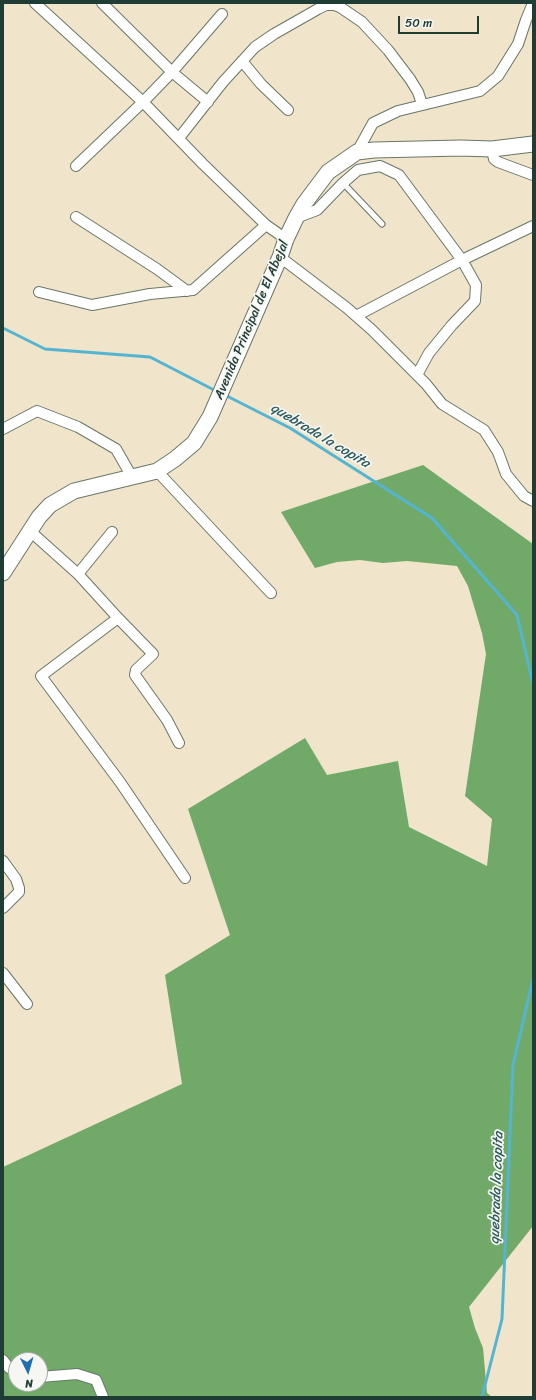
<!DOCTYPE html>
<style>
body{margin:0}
#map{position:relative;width:536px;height:1400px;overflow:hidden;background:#f0e4ca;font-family:Sriracha,sans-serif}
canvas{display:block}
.frame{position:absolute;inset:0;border:4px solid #1f3d34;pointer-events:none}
.north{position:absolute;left:8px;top:1352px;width:40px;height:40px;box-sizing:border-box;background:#f6f6f2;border:1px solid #a0aca6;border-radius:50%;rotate:175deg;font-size:11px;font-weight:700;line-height:16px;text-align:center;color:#1f3d34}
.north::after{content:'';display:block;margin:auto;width:14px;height:18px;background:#1f6fb2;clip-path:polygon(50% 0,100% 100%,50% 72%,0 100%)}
.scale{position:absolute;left:398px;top:16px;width:81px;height:18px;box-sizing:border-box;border:2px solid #1f3d34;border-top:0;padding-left:5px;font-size:12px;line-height:14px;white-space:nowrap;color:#1f3d34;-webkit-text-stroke:3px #f6f6f2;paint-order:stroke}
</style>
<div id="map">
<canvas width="536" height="1400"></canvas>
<div class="frame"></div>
<div class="north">N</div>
<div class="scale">50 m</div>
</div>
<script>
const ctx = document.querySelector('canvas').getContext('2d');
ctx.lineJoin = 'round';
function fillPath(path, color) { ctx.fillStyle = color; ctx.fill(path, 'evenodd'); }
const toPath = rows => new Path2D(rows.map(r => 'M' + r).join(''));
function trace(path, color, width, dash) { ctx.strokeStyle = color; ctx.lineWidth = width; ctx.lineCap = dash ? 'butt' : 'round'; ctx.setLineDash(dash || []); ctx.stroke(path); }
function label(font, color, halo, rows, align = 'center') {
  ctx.font = font + ' Sriracha,sans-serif'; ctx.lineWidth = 3.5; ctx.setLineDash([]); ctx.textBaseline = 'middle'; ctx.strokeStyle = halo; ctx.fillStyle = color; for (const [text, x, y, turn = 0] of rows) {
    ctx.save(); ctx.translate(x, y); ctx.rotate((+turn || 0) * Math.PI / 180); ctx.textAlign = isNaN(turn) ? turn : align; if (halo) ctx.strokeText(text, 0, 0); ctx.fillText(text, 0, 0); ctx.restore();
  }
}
const forest = toPath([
 [423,465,533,544,533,1226,469,1307,475,1328,483,1348,487,1393,492,1397,3,1397,3,1167,182,1084,165,975,230,935,188,809,305,738,327,775,398,761,409,827,487,866,492,819,465,796,486,654,482,633,468,586,457,566,407,561,383,563,360,560,337,562,315,568,281,512],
 [16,1360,40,1360,40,1384,16,1384]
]);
const stream = toPath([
 [3,328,45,349,150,357,216,391],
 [225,395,290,428,432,518,517,615,533,684],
 [482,1397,502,1319,513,1065,533,979]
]);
const service = toPath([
 [343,183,382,224]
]);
const minor = toPath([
 [35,3,143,102,203,164,266,225,286,239],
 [102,3,172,72,208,102],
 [242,61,261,84,288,110],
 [179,138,223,82,255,47,274,34,318,9,326,5,334,5,340,7,362,22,388,50,410,79,418,92,422,104],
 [492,149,494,159,498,162,533,175],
 [357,152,373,123,398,111,480,91,498,76,518,44,526,20,533,3],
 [76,166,143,102,172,72,222,14],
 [76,217,157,269,187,291],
 [296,218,317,210,343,183,358,170,380,166,399,175,462,260,476,285,475,301,452,325,429,353,417,375],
 [280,257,347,308,372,330,426,384,442,404,484,430,498,452,506,474,524,496,533,501],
 [39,292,92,305,150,294,193,290,266,225],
 [356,316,462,260,533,226],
 [3,429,37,411,78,427,116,449,132,477],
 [157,471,271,593],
 [30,531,78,574,118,618,41,676,120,782,185,878],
 [78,574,112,532],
 [118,618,153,654,136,670,135,675,167,720,179,743],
 [3,861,16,879,19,888,19,892,3,908],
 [3,973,27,1004],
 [3,1360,9,1368,16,1372],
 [40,1377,77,1374,96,1380,103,1397]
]);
const secondary = toPath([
 [3,573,39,517,50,505,74,491,157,471,175,459,194,443,210,417,280,257,286,239,296,218,304,204,328,172,357,152,374,150,461,148,492,149,533,144]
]);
const streetNames = [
 ["Avenida Principal de El Abejal",252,320,-67]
];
const waterNames = [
 ["quebrada la copita",320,436,31],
 ["quebrada la copita",497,1188,-88]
];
fillPath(forest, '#71aa68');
trace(stream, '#53b5d2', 3);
trace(service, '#687768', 7);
trace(minor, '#687768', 12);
trace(secondary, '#687768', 17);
trace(service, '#fff', 5);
trace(minor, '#fff', 10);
trace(secondary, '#fff', 15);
label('13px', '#1f3d34', '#f6f6f2', streetNames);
label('italic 14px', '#2c5b5c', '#f6f6f2', waterNames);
</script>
